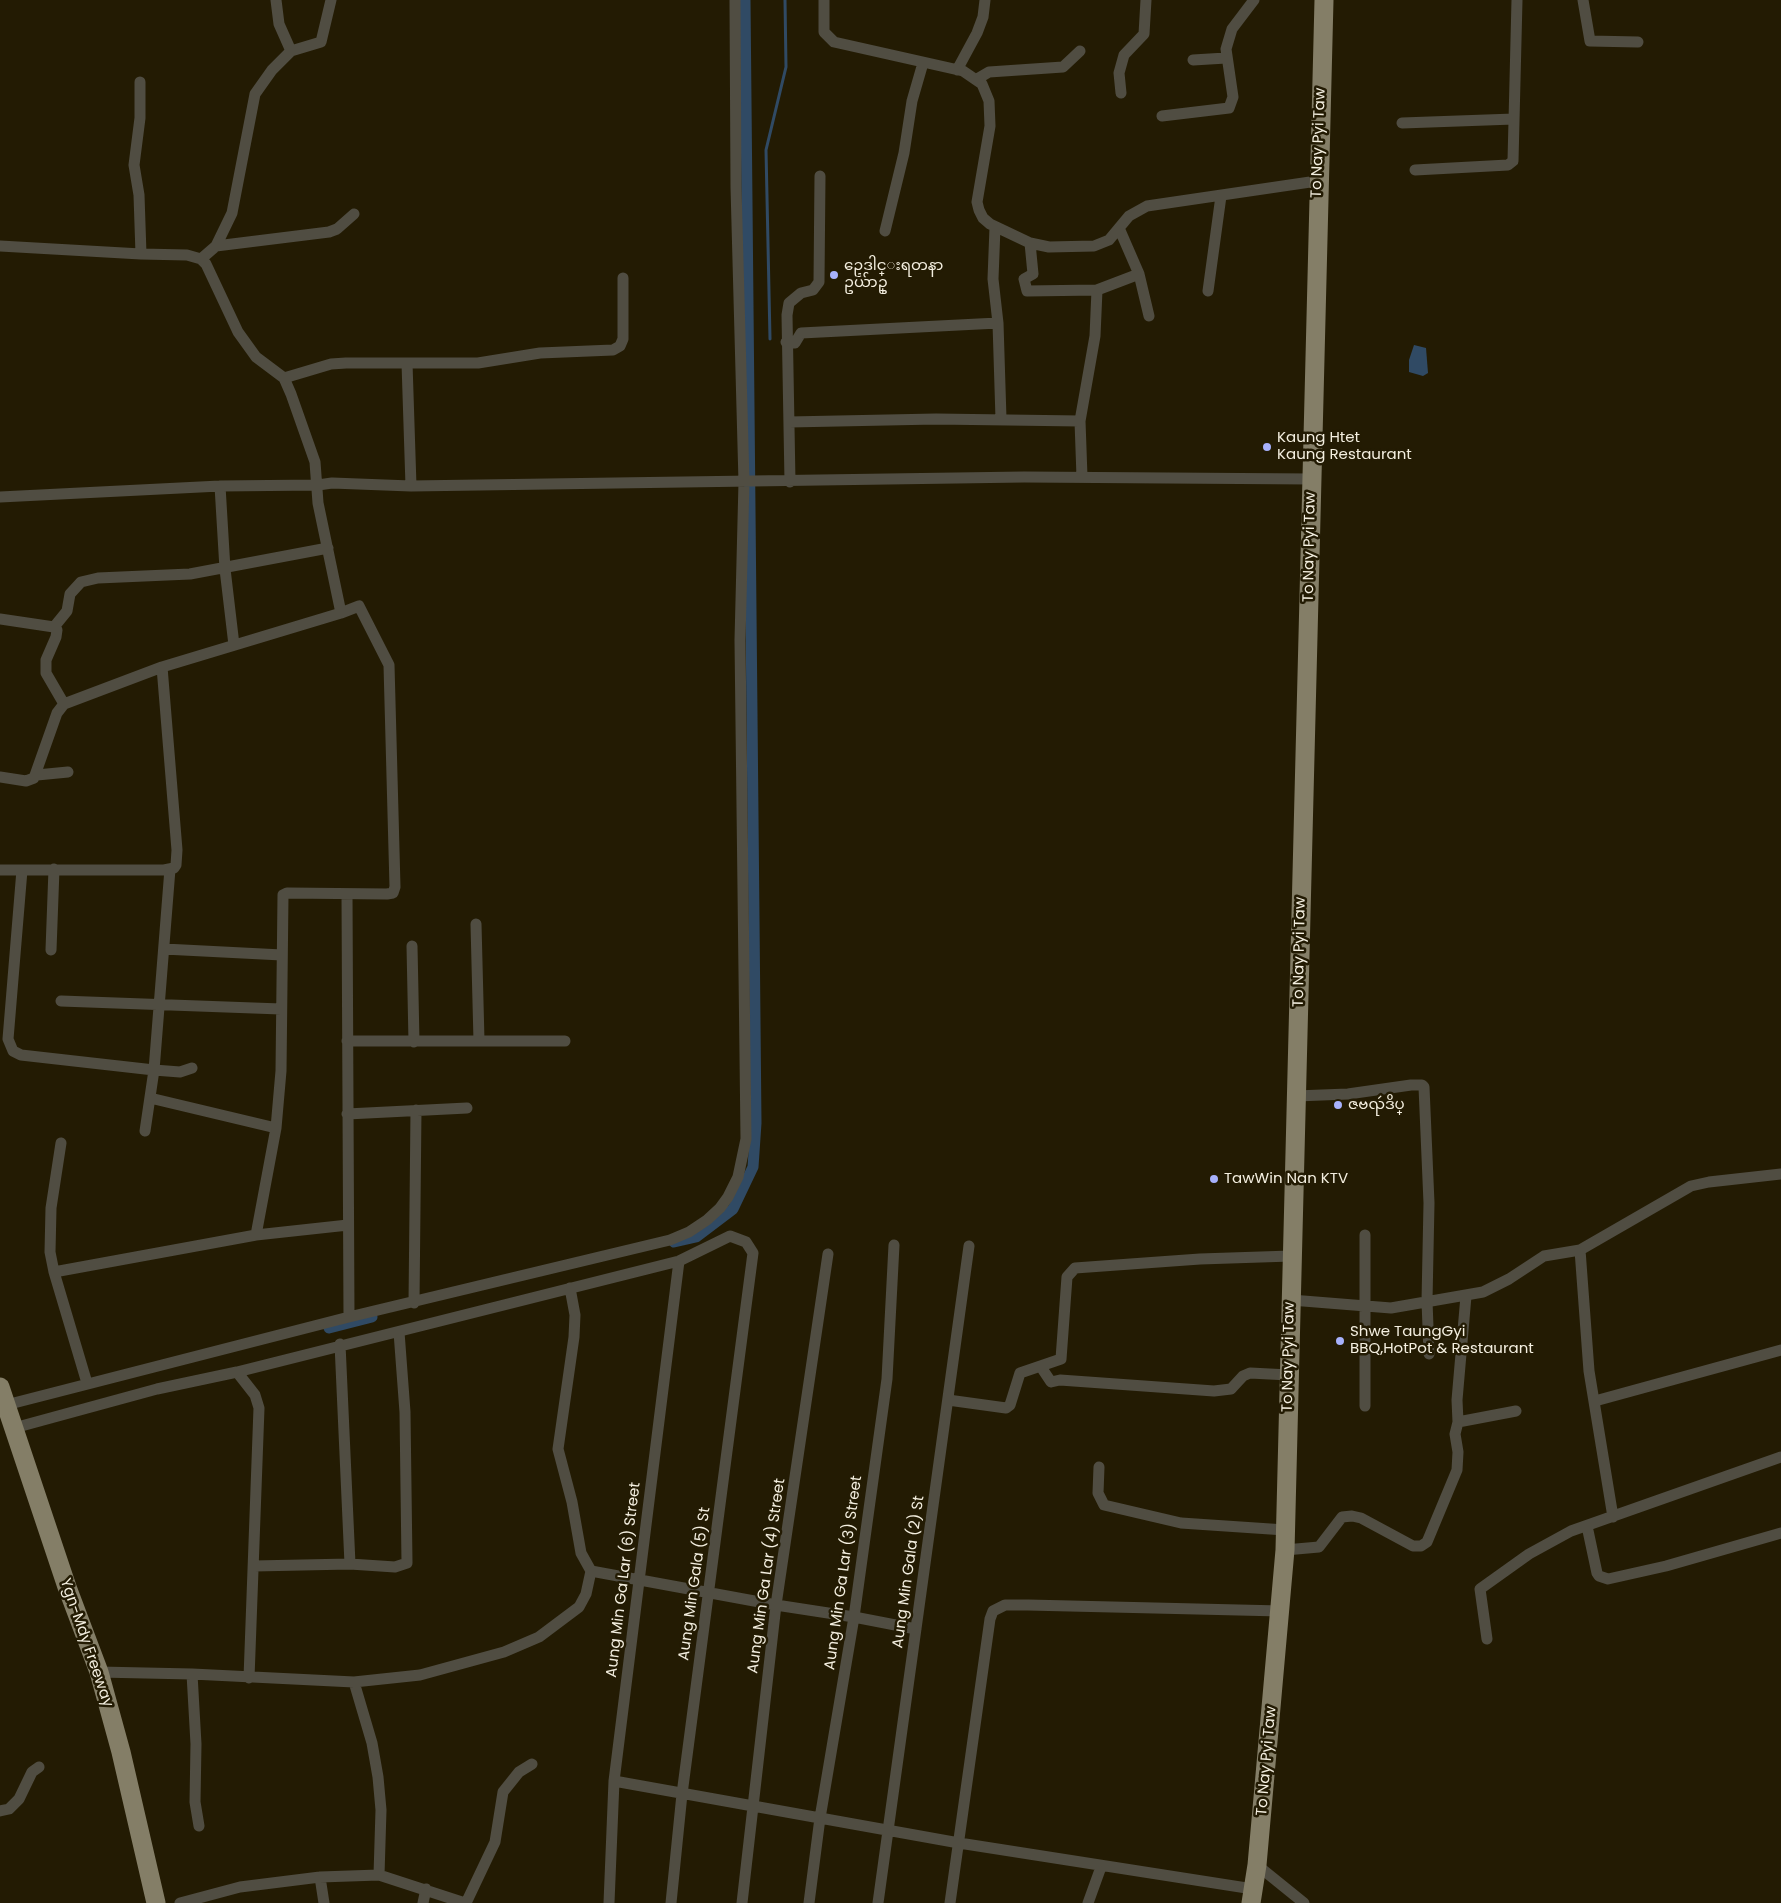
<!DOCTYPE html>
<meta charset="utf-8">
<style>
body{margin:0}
canvas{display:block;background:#231b03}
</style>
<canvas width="1781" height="1903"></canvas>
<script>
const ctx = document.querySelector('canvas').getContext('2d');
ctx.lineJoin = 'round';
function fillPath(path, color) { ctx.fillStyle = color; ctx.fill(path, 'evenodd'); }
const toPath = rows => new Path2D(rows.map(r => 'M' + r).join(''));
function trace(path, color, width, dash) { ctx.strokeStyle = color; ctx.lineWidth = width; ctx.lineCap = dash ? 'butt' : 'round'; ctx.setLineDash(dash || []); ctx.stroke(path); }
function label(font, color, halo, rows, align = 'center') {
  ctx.font = font + ' Poppins,"Noto Sans Myanmar",sans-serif'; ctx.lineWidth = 5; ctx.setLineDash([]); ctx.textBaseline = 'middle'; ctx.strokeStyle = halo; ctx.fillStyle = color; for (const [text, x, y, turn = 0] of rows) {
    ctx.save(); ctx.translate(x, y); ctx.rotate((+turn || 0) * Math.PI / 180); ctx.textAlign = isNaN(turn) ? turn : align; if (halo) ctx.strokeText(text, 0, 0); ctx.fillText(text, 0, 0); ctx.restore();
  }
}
const water = toPath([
 [1414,345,1426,348,1428,373,1423,376,1409,372,1409,360]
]);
const stream = toPath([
 [770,339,766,150,786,67,785,0]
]);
const canal = toPath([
 [674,1242,696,1237,733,1209,753,1167,756,1123,745,0],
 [329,1328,372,1317]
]);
const street = toPath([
 [824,0,824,32,834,42,963,71,982,84,989,101,990,126,977,202,979,210,983,218,990,224,1030,243,1049,247,1094,246,1109,240,1129,216,1147,206,1317,181],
 [1583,0,1590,41,1638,42],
 [291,51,321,42,331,0],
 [1193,60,1226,58],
 [957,70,977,33,983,17,985,0],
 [977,79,989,72,1063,67,1080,51],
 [140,82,140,118,134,165,139,195,141,254],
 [1121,93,1119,73,1124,55,1144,34,1146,0],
 [1162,116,1229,108,1233,97,1226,49,1232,29,1254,0],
 [1402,123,1514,119],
 [1415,170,1508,165,1513,161,1517,0],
 [995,227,993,279,998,323,1001,419],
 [1119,228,1139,274,1149,316],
 [885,231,904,153,912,101,923,63],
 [1030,243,1033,274,1024,279,1027,291,1097,290,1139,274],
 [0,246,141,254,187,255,201,259,206,264,238,332,256,357,284,378,291,394,315,462,318,503,341,613,162,667,64,704,57,713,34,778,26,781,0,777],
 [216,246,329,232,337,229,354,214],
 [201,259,216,246,232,213,255,94,272,70,291,51,279,24,276,0],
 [1208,291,1221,196],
 [786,342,795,343,801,333,998,323],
 [407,363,411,486],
 [284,378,331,364,346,363,478,363,540,353,613,350,620,346,623,339,623,278],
 [789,422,936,419,1080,421],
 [1082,477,1080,421,1095,336,1097,290],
 [790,482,787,315,789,303,801,293,813,290,819,282,820,176],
 [220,486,225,569,234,645],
 [0,497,220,486,318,485,332,483,411,486,1024,477,1312,479],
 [0,619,54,627],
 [64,704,46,673,46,660,56,637,57,630,54,627,67,611,70,594,81,582,98,578,190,574,328,548],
 [37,775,68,772],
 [0,870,164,870,174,868,176,865,177,850,162,667],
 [22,870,8,1039,13,1051,21,1055,154,1070,180,1072,192,1068],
 [347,894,349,1317],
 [476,924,479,1041],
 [412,946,414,1042],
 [164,949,282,955],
 [51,950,54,869],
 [61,1001,281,1009],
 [347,1041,565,1041],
 [1296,1096,1348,1094,1411,1085,1422,1085,1424,1087,1429,1203,1427,1301,1429,1354],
 [150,1098,276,1128],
 [347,1114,467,1108],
 [145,1131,154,1070,170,869],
 [61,1143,51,1208,50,1252,54,1272,87,1383],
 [256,1235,276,1128,281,1071,283,895,287,893,387,894,393,893,395,887,389,665,359,606,341,613],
 [1580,1250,1589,1371,1613,1517],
 [54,1272,256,1235,348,1225],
 [570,1288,575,1315,574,1337,558,1449,572,1502,581,1553,591,1571,776,1605,854,1617,916,1629],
 [1291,1300,1391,1308,1483,1292,1509,1279,1544,1256,1580,1250,1691,1186,1709,1182,1781,1174],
 [414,1303,416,1110],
 [340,1344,350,1564],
 [1041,1367,1051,1382,1060,1380,1214,1391,1231,1389,1243,1376,1250,1373,1289,1375],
 [237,1372,255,1395,259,1408,249,1678],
 [948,1400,1006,1408,1010,1405,1020,1373,1061,1359,1067,1277,1075,1268,1200,1259,1291,1256],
 [1595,1401,1781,1350],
 [6,1405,349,1317,670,1240,689,1232,707,1220,720,1208,728,1197,738,1177,746,1139,740,640,744,482,736,187,735,0],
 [1365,1406,1365,1235],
 [1458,1422,1516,1411],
 [14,1428,157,1389,237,1372,679,1261,730,1236,746,1242,753,1253,682,1794,671,1903],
 [1099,1467,1098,1493,1104,1505,1181,1523,1285,1530],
 [1587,1526,1597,1573,1599,1576,1608,1579,1666,1566,1781,1533],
 [1285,1550,1319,1547,1342,1517,1352,1516,1361,1518,1413,1546,1421,1546,1427,1542,1457,1470,1458,1452,1455,1434,1458,1422,1457,1400,1466,1296],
 [254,1566,350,1564,395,1567,407,1563,405,1412,399,1332],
 [1487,1639,1480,1589,1529,1554,1571,1531,1781,1457],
 [99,1672,192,1674,354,1682,420,1675,504,1652,539,1637,579,1607,586,1594,591,1571],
 [192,1674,196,1744,195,1802,199,1826],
 [354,1682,372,1743,378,1777,381,1810,379,1875],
 [614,1781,959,1843,1253,1889],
 [0,1811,9,1809,19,1799,32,1772,39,1767],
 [1257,1865,1304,1903],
 [320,1877,324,1903],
 [180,1903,240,1887,320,1877,379,1875,465,1903],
 [423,1903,426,1889],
 [466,1903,495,1842,503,1792,519,1772,532,1764],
 [609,1903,614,1781,679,1261],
 [742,1903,776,1605,828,1254],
 [809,1903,820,1818,854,1617,887,1379,894,1245],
 [878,1903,969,1246],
 [950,1903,990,1619,993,1611,1005,1605,1028,1605,1281,1611],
 [1088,1903,1101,1867]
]);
const primary = toPath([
 [0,1387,67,1587,99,1672,121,1752,156,1903],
 [1251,1903,1257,1865,1285,1550,1324,0]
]);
const markers = [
 [834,275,5,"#a7b1fc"],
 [1267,447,5,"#a7b1fc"],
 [1338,1105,5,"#a7b1fc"],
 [1214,1179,5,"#a7b1fc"],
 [1340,1341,5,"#a7b1fc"]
];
const streetNames = [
 ["To Nay Pyi Taw",1319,143,-88],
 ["To Nay Pyi Taw",1310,547,-89],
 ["To Nay Pyi Taw",1300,952,-89],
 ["To Nay Pyi Taw",1289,1357,-89],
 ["Aung Min Gala (2) St",909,1572,-82],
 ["Aung Min Ga Lar (3) Street",844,1573,-82],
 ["Aung Min Ga Lar (4) Street",767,1576,-82],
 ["Aung Min Ga Lar (6) Street",624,1580,-83],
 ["Aung Min Gala (5) St",695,1584,-82],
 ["Ygn-Mdy Freeway",86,1643,71],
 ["To Nay Pyi Taw",1267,1761,-85]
];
const poiNames = [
 ["ဥေဒါင္းရတနာ",844,266],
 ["ဥယ်ာဥ္",844,283],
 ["Kaung Htet",1277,438],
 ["Kaung Restaurant",1277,455],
 ["ဇဗၺဴဒိပ္",1348,1105],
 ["TawWin Nan KTV",1224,1179],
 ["Shwe TaungGyi",1350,1332],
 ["BBQ,HotPot & Restaurant",1350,1349]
];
fillPath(water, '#304a64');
trace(stream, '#304a64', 3);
trace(canal, '#304a64', 11);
trace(street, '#504d42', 11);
trace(primary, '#847e67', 19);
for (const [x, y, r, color] of markers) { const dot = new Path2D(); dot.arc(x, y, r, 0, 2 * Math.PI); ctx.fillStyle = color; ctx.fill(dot); trace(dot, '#231b03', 2); }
label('15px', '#f4efe0', '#231b03', streetNames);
label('15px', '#f4efe0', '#231b03', poiNames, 'left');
</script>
